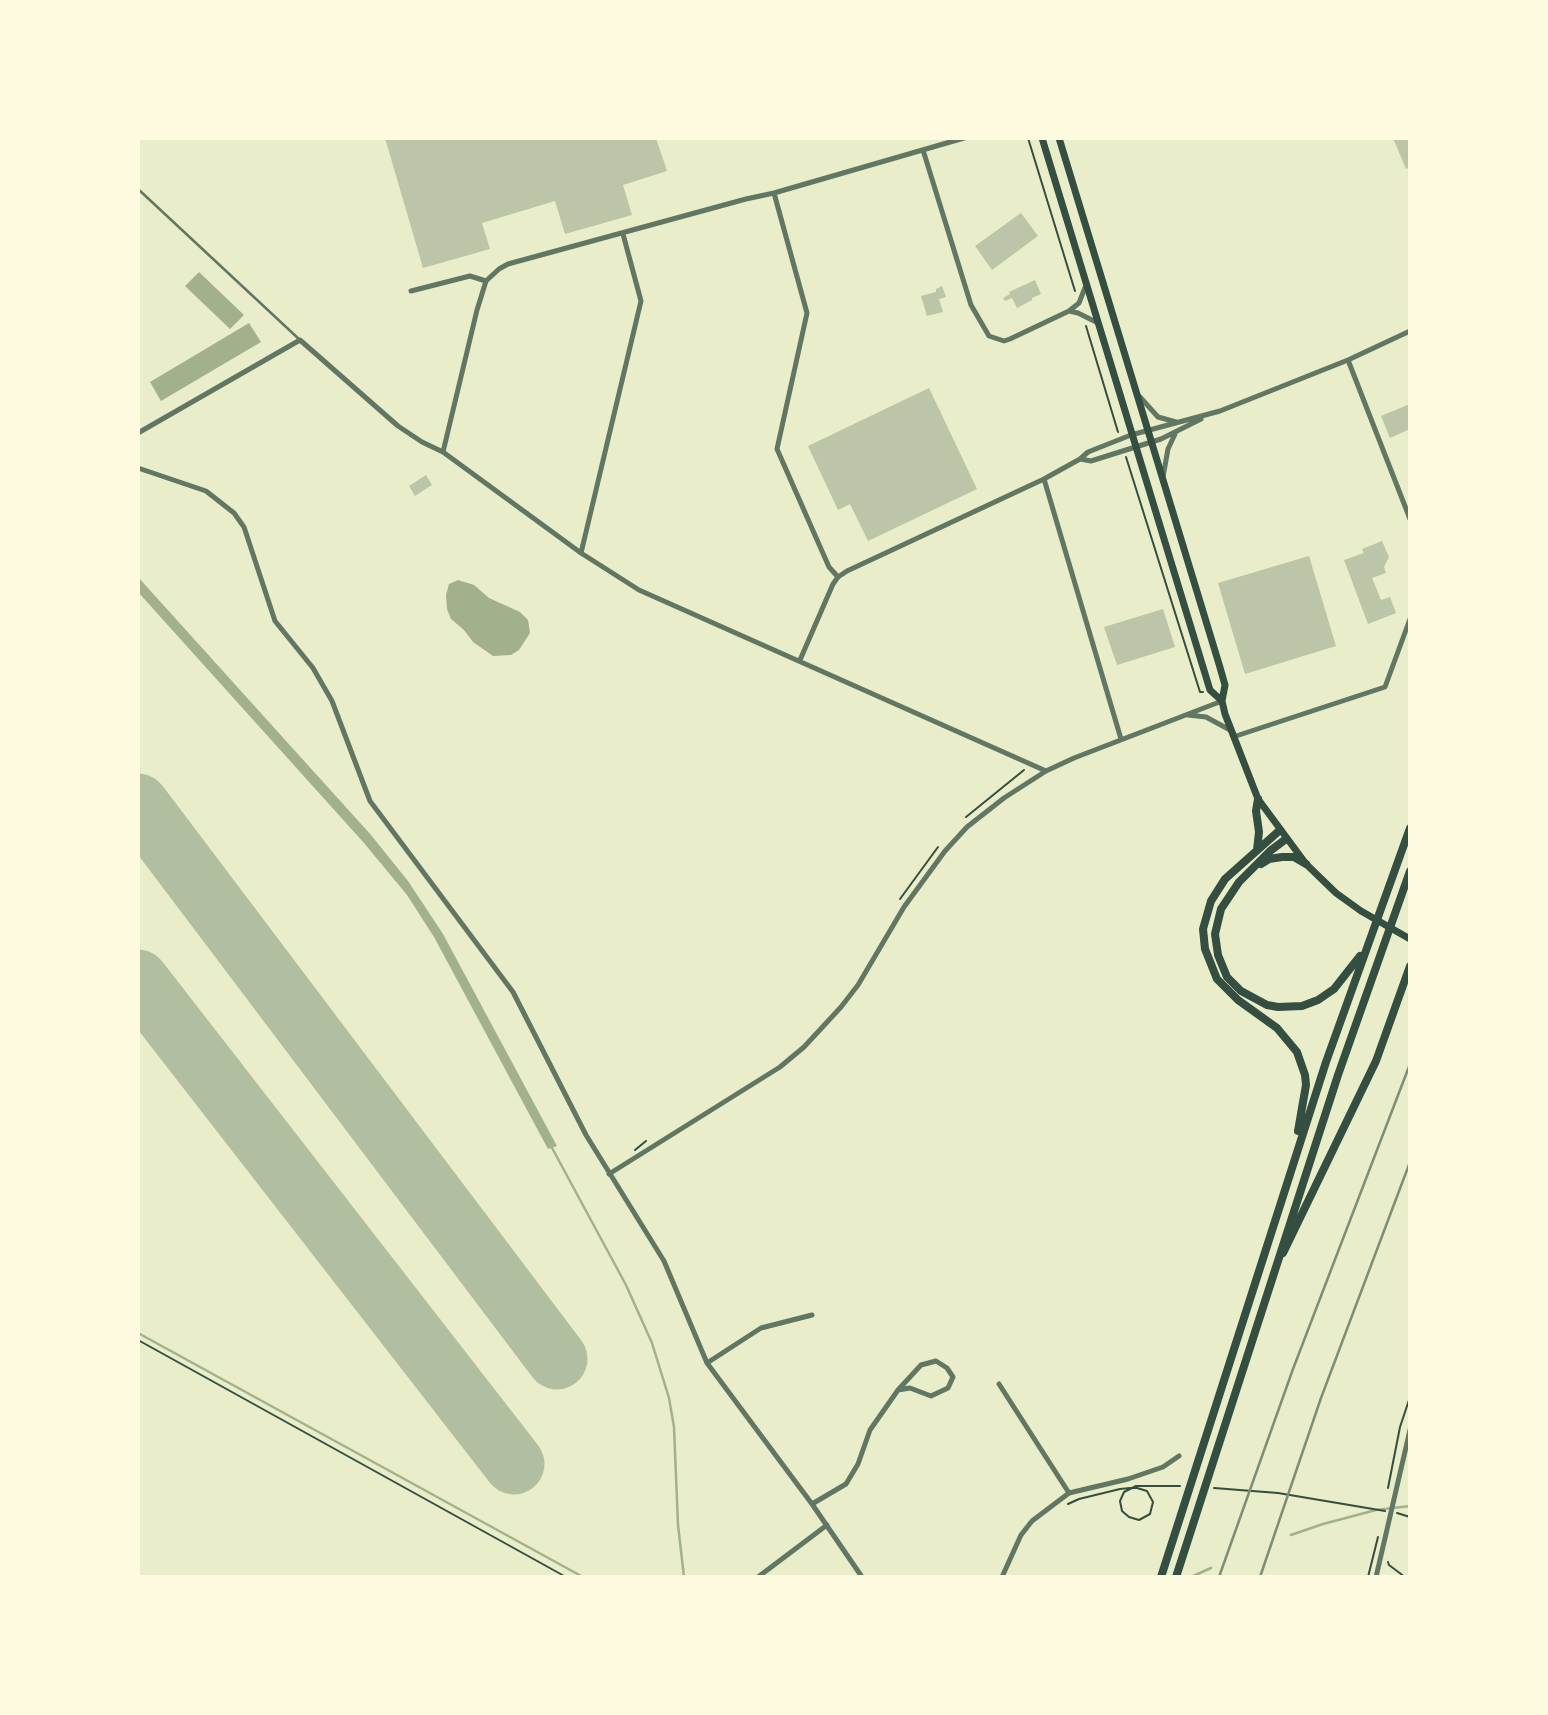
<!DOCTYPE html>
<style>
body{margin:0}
#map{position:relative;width:1548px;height:1715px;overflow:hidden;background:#e9edc9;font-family:"Fira Sans Condensed",sans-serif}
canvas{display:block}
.frame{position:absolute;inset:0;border:140px solid #fefae0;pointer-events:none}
</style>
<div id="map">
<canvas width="1548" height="1715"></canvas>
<div class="frame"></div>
</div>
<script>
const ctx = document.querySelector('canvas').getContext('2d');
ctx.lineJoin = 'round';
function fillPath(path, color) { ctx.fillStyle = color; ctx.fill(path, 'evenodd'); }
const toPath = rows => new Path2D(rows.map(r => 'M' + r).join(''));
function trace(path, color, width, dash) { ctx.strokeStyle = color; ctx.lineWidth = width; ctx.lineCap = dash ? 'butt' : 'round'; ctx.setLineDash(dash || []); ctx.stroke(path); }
const water = toPath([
 [199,272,244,315,230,329,185,286],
 [249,323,261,342,161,401,150,382],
 [138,577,371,835,408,881,443,934,557,1146,548,1149,434,937,407,895,364,843,138,592],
 [458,580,474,585,489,598,520,612,528,620,530,633,519,650,511,655,493,656,473,642,464,630,451,619,447,609,446,595,449,584]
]);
const stream = toPath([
 [551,1146,626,1285,652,1343,669,1398,674,1427,678,1525,684,1577],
 [138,1333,583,1577],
 [1291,1535,1323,1524,1376,1510,1410,1506],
 [1191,1577,1211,1568]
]);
const runway = toPath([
 [138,804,557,1359],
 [138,980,514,1464]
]);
const building = toPath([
 [385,138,656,138,667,171,623,185,632,215,565,234,555,201,482,223,490,249,423,268],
 [1393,138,1410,138,1410,167,1406,169],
 [1021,213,1038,236,992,270,975,246],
 [1035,280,1041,294,1032,298,1032,300,1017,308,1012,298,1005,301,1003,298,1010,294,1009,292],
 [942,286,946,297,939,299,943,312,927,316,921,296,936,292,936,289],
 [929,388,977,489,868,541,850,504,838,510,808,446],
 [1410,404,1410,429,1390,438,1381,416],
 [426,475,432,485,415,496,409,486],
 [1382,541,1389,557,1384,567,1386,573,1372,578,1381,600,1390,597,1396,613,1368,624,1344,560,1364,553,1362,549],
 [1309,556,1336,646,1245,674,1218,583],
 [1163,609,1175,647,1117,665,1104,627]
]);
const path = toPath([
 [1028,138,1075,291],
 [1086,326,1118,432],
 [1126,457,1200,692,1203,692],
 [966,817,1024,770],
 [900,899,938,847],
 [635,1150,646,1141],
 [138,1340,566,1577],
 [1214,1488,1278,1493,1385,1511],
 [1388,1488,1400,1427,1410,1397],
 [1068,1504,1079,1499,1120,1489,1130,1488,1137,1488,1147,1491,1153,1502,1150,1514,1139,1520,1129,1517,1122,1511,1120,1501,1124,1492,1136,1486,1180,1486],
 [1397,1513,1410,1517],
 [1388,1562,1389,1565,1405,1577],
 [1368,1577,1378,1537]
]);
const service = toPath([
 [138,189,300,340]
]);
const minor = toPath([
 [923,150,971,305,989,336,1004,341,1010,339,1069,311,1079,303,1086,285],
 [774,193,807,313,777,449,829,567,838,577],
 [411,291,470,276,486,281,499,269,508,264,746,199,774,193,964,138],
 [1069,311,1078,313,1098,323],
 [1348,360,1410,519],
 [1140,397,1158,417,1176,422],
 [138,433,300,340,398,426,422,442,443,452,581,553,639,590,1046,771],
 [443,452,477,310,486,281],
 [1080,459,1091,461,1161,439,1201,419],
 [138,468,206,491,234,513,244,527,275,621,313,668,332,701,370,801,513,992,586,1135,664,1261,707,1363,812,1504,862,1577],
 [1163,477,1168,449,1175,434],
 [1044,479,1121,739],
 [581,553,641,301,623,234],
 [800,660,833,584,838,577,847,571,1044,479,1080,459,1088,452,1131,435,1220,411,1348,360,1410,331],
 [1188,715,1206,717,1230,730],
 [1233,737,1385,687,1410,619],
 [609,1174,780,1067,804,1047,841,1007,858,985,904,907,945,851,967,827,1004,798,1046,771,1074,758,1222,701],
 [707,1363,761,1328,812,1315],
 [999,1384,1069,1493],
 [812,1504,846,1484,858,1464,870,1430,898,1390,921,1365,936,1361,947,1368,953,1377,948,1388,931,1396,910,1388,898,1390],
 [758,1577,827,1525],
 [1002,1577,1021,1535,1032,1521,1069,1493,1128,1479,1163,1467,1179,1456],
 [1376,1577,1410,1430]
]);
const secondary = toPath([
 [1042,138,1210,690,1222,701],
 [1059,138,1219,664,1225,685,1222,701,1225,714,1258,799,1306,864,1336,893,1361,911,1410,939]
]);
const trunk = toPath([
 [1280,830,1225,879,1211,901,1203,929,1205,949,1217,979,1238,1000,1277,1028,1297,1052,1305,1075,1306,1085,1298,1131],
 [1286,839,1270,851,1239,882,1221,909,1215,934,1218,955,1227,977,1241,991,1267,1005,1278,1007,1302,1006,1318,1000,1334,989,1360,956],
 [1257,850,1259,832,1256,811,1258,799],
 [1261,864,1269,859,1282,857,1294,857,1306,864],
 [1283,1253,1376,1061,1410,966],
 [1161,1577,1326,1062,1410,828],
 [1176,1577,1338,1075,1410,871]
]);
const rail = toPath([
 [1219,1577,1293,1369,1410,1064],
 [1260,1577,1321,1398,1410,1162]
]);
fillPath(water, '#a3b18a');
trace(stream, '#a3b18a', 2.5);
trace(runway, '#b2bea0', 61);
fillPath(building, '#bcc5a7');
trace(path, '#344e41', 2);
trace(service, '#617663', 2.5);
trace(minor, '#617663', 5);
trace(secondary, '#344e41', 7);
trace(trunk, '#344e41', 8);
trace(rail, '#7c8e77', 2.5);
</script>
